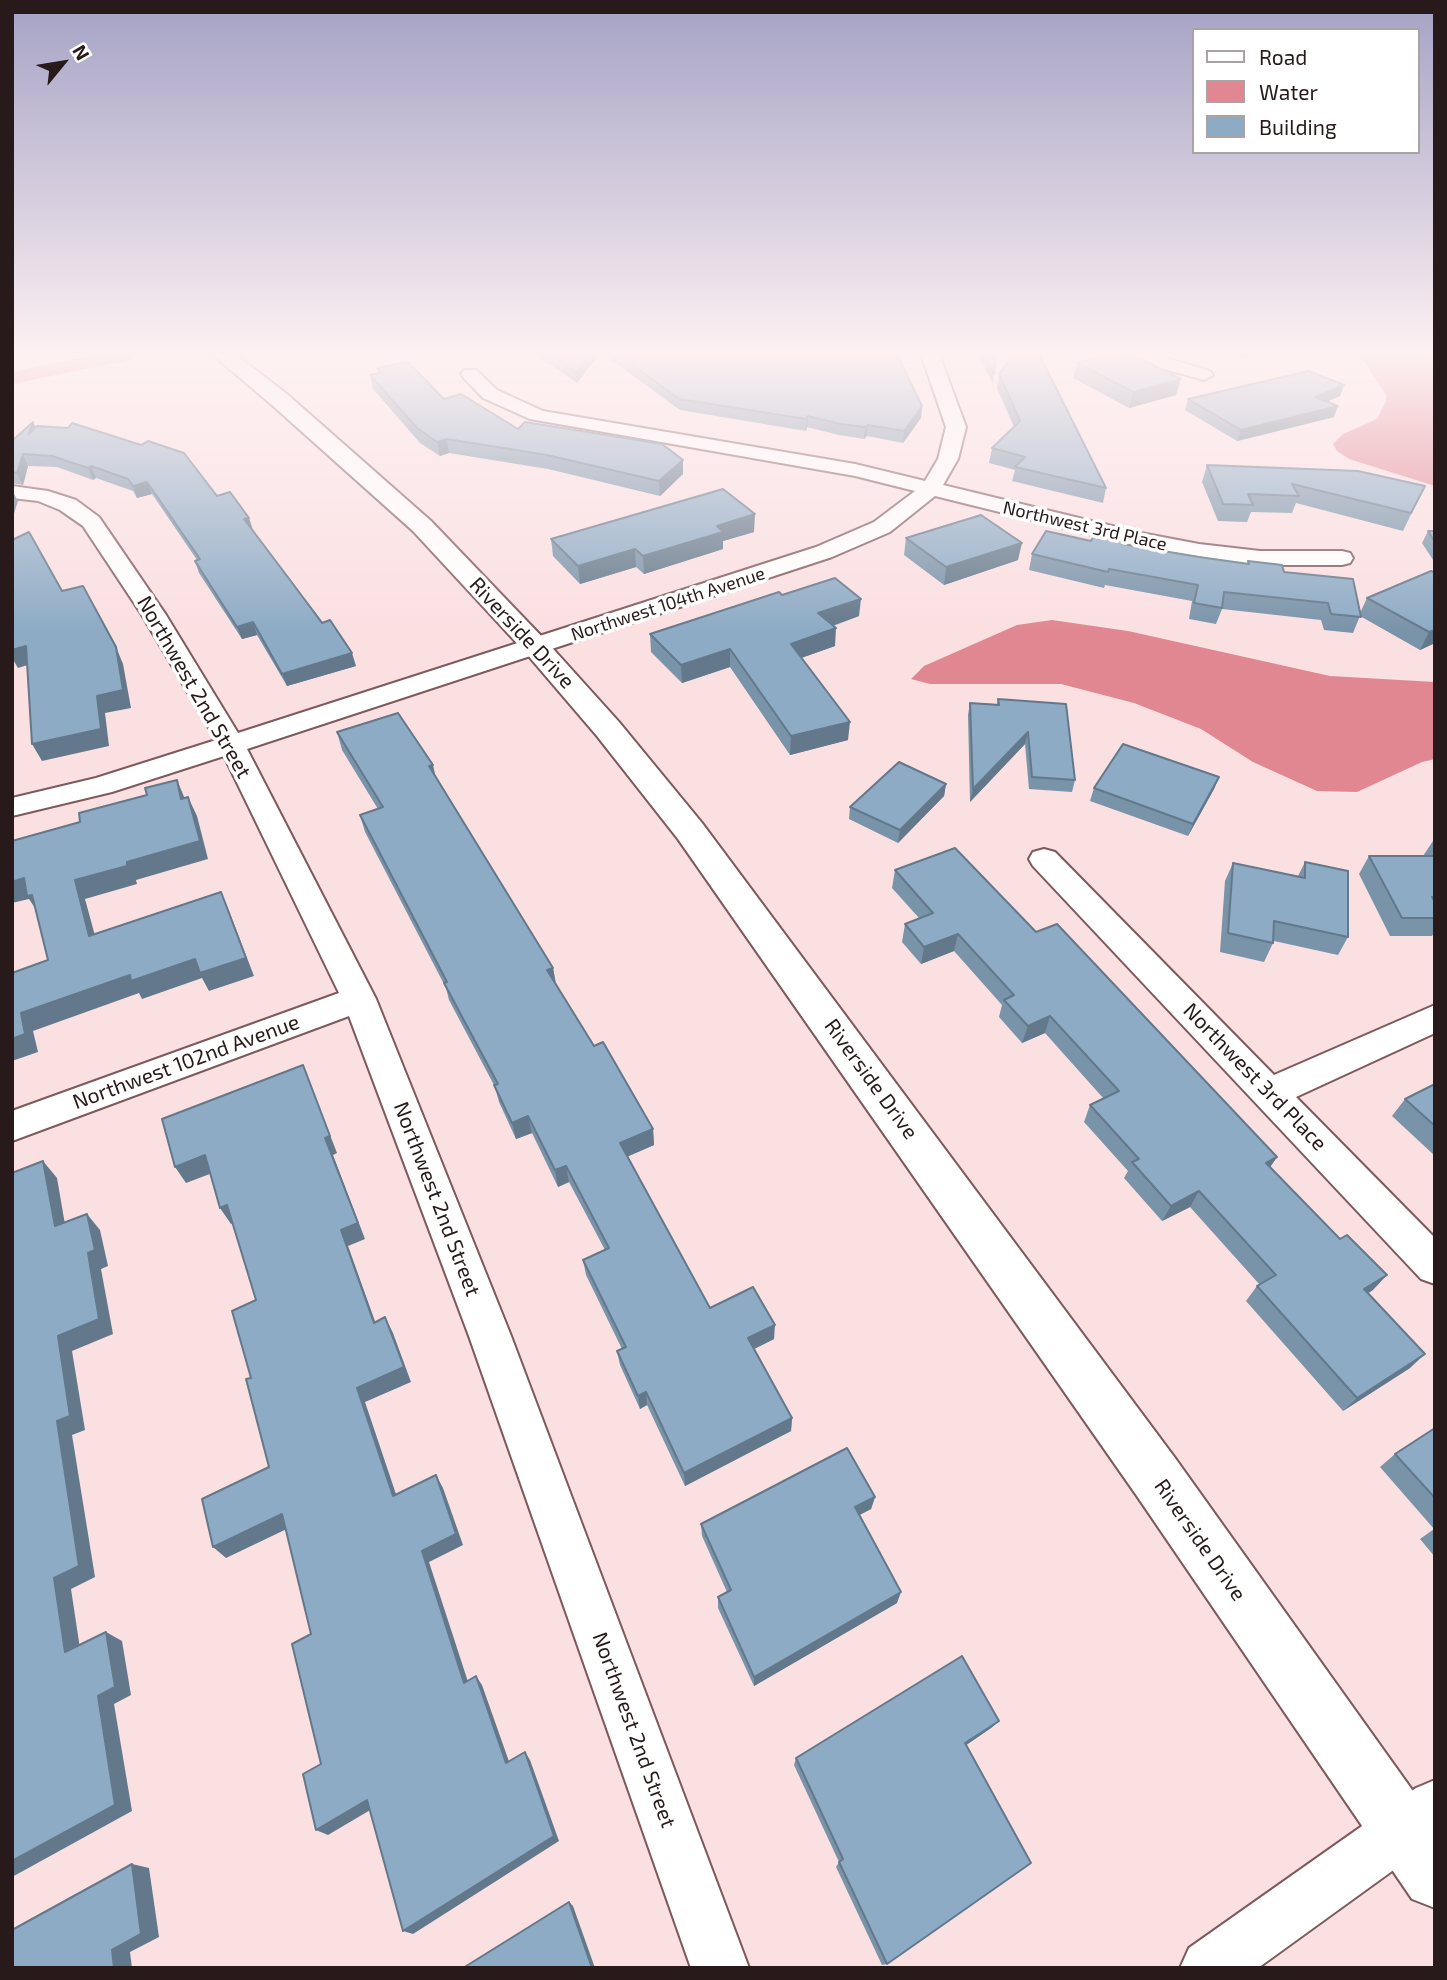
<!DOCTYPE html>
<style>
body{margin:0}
#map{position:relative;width:1447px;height:1980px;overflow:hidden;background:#fbe0e2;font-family:"Exo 2",sans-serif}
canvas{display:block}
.frame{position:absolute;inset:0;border:14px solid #28191a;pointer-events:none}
.legend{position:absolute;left:1192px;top:28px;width:228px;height:126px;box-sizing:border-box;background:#fff;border:2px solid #a9a3a3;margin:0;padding:9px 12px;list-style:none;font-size:21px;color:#28191a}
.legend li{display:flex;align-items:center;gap:14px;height:35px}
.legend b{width:35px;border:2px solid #a9a3a3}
.north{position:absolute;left:28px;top:28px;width:70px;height:70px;-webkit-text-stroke:5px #fff;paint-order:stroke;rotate:60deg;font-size:19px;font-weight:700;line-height:28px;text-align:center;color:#28191a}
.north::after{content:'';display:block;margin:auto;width:24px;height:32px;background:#28191a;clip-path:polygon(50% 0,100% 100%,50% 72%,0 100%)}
</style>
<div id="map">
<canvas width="1447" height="1980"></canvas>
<div class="frame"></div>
<ul class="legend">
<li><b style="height:9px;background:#fff"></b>Road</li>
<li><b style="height:19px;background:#e08791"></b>Water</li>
<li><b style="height:19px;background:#8dabc5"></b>Building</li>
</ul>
<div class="north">N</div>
</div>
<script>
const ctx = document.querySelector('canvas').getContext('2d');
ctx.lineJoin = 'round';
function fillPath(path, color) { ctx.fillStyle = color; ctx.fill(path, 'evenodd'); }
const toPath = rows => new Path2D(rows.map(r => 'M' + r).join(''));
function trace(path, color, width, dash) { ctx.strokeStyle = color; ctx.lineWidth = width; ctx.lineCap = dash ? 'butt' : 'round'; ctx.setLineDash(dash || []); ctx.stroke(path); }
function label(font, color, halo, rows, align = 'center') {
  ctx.font = font + ' "Exo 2",sans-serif'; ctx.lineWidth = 7; ctx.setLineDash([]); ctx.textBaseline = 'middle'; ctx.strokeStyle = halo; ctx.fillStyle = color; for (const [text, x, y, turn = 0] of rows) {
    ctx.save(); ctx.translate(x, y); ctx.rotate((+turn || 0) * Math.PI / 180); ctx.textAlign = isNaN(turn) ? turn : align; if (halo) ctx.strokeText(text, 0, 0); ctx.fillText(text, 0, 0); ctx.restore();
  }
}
const water = toPath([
 [1435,354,1435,486,1349,459,1337,451,1333,444,1343,434,1377,419,1386,401,1386,395,1360,355],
 [1052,620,1128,631,1330,676,1435,682,1435,759,1422,762,1357,792,1317,791,1253,762,1201,729,1134,703,1061,684,930,684,911,679,924,666,1017,625]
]);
const canal = toPath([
 [99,354,139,354,130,360,12,384,12,372,99,354]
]);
const street = toPath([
 [921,354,939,354,966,427,958,459,943,485,1141,533,1199,544,1260,551,1342,551,1350,553,1353,558,1350,563,1342,565,1260,565,1199,558,1141,547,935,496,890,532,832,557,247,749,376,999,511,1336,749,1968,691,1968,469,1336,349,1016,12,1141,12,1111,339,993,224,756,112,792,12,816,12,798,96,778,216,740,142,615,83,526,60,510,38,501,12,498,12,486,48,491,76,500,99,517,166,615,238,733,816,547,874,522,915,491,855,476,530,419,483,398,464,378,461,374,464,370,476,370,497,390,543,411,855,464,925,481,938,459,946,427,921,354],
 [1123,354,1153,354,1210,371,1213,375,1204,380,1126,358,1123,354],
 [1044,849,1055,852,1274,1075,1435,1005,1435,1033,1296,1097,1435,1238,1435,1284,1421,1279,1033,866,1029,859,1033,852,1044,849],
 [1435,1780,1435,1840,1258,1968,1180,1968,1189,1948,1416,1788,1435,1780]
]);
const secondary = toPath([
 [212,354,235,354,288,395,431,521,546,641,619,722,702,823,1175,1458,1435,1822,1435,1908,1412,1899,1137,1496,678,839,597,736,526,653,413,531,272,405,212,354]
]);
const wall = toPath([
 [535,354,599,354,577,383],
 [603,354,897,354,922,406,921,418,903,443,867,436,864,439,839,435,807,427,806,431,680,410],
 [977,354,996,354,993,384],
 [1077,363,1176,395,1129,408,1073,378],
 [377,368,444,399,518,429,683,474,660,496,548,469,449,453,440,456,420,443,373,389,370,375,378,374],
 [999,374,1106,488,1103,503,1012,481,1015,470,989,463,992,448,1014,427,997,388],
 [1344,385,1340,396,1326,402,1334,417,1237,441,1185,410,1188,399],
 [33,422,36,428,217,496,253,530,356,666,287,686,257,635,242,639,199,573,195,561,197,560,152,494,137,498,133,491,96,478,93,480,57,467,28,466,23,485,12,483,12,441],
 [1207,465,1417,502,1403,531,1296,503,1292,513,1251,512,1247,522,1218,521,1202,482],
 [1428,531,1435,531,1435,563,1422,543],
 [754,532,723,541,723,549,644,574,636,567,580,584,553,556,551,539],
 [906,538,1018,560,944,585,904,555],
 [1091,541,1122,544,1247,564,1248,561,1284,572,1360,613,1367,598,1435,573,1435,643,1420,650,1360,616,1353,633,1324,630,1321,620,1222,609,1216,624,1189,619,1192,601,1105,585,1104,588,1029,570,1032,554],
 [782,595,859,616,833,626,835,646,801,658,848,740,790,755,730,667,682,683,651,652,650,634],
 [998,699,1075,780,1072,792,1029,789,1025,744,970,802,968,715,970,703,997,704],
 [337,732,436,778,553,968,556,984,594,1046,653,1129,654,1145,627,1157,710,1308,774,1339,754,1349,792,1418,791,1431,685,1486,647,1405,640,1409,620,1365,617,1351,622,1349,586,1275,583,1260,605,1250,569,1182,558,1187,532,1133,516,1139,499,1102,495,1087,449,1000,446,988,365,832,360,815,378,809,342,750],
 [1219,777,1214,789,1188,836,1090,801,1094,788],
 [946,784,944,796,898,843,849,819,850,807],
 [1435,838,1435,931,1432,936,1390,936,1359,874,1369,856,1423,856],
 [1305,862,1348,937,1338,955,1274,941,1273,943,1264,962,1220,952,1225,881,1233,863,1298,876],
 [895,870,1036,932,1277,1157,1270,1167,1373,1290,1368,1293,1410,1368,1343,1411,1246,1301,1257,1286,1260,1285,1190,1207,1162,1221,1124,1178,1128,1171,1084,1122,1090,1105,1104,1099,1045,1033,1022,1043,999,1017,1002,1005,954,951,921,964,902,942,905,924,919,918,892,888],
 [1435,1084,1435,1156,1392,1116,1405,1099],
 [1435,1428,1435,1557,1420,1539,1434,1529,1380,1467,1395,1454],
 [875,1497,871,1509,859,1515,897,1603,754,1686,718,1608,718,1597,727,1592,702,1536,701,1524],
 [999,1721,991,1728,966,1745,887,1964,882,1965,836,1867,839,1862,794,1765,796,1758]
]);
const shadedWall = toPath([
 [590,354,599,354,577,383,576,372],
 [1237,354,1275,354,1236,358],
 [1181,379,1176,395,1129,408,1133,392],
 [1344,385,1340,396,1311,408,1315,397],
 [922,406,921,418,903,443,904,431],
 [1338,406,1334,417,1237,441,1241,430],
 [808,416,807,427,806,431,806,419],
 [33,422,38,433,29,434],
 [868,425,867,436,864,439,865,427],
 [447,439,449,453,440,456,437,442],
 [23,454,28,466,23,485,17,473],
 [683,460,683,474,660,496,659,481],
 [91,466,96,478,93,480,88,468],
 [147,482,152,494,137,498,133,486],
 [12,490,18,501,12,520],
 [755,514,754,532,723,541,723,549,644,574,643,556,717,526],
 [249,518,253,530,248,531,244,519],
 [1022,543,1018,560,944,585,946,567],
 [635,549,636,567,580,584,578,566],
 [861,599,859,616,817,631,818,613],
 [253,622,257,635,242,639,237,627],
 [836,628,835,646,790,662,791,644],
 [1435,630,1435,643,1420,650,1429,632],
 [26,646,34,663,18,668,12,658,12,650],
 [116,647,123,664,131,708,105,713,109,746,42,761,32,744,97,696],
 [730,649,730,667,682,683,681,665],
 [352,653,356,666,287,686,282,674],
 [850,722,848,740,790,755,791,736],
 [1028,732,1025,744,970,802,973,789],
 [433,765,437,783,429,766],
 [1219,777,1214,789,1188,836,1193,824],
 [177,780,185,799,181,799],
 [946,784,944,796,898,843,900,830],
 [188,797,197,816,208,859,136,880,137,884,85,899,100,954,89,936,75,880,127,862],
 [24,878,35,896,39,914,29,899,12,903,12,882],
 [221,892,229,911,254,976,209,991,202,978,142,999,139,993,33,1031,38,1052,12,1061,12,1039,21,1013],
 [958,934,954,951,921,964,924,947],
 [553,968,556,985,547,970],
 [1050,1016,1045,1033,1022,1043,1028,1026],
 [303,1065,337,1153,333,1155,365,1239,348,1246,381,1338,374,1323,341,1230,325,1138],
 [528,1116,532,1133,516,1139,512,1123],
 [653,1129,654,1145,621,1159,620,1143],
 [205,1155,215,1172,186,1183,175,1167],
 [1277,1157,1266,1173,1266,1163],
 [43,1161,57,1178,68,1242,55,1226],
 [566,1166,569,1182,558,1187,555,1170],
 [1199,1191,1190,1207,1162,1221,1171,1206],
 [227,1205,237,1222,231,1224,220,1208],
 [87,1214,100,1230,108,1266,101,1269,113,1334,72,1351,85,1430,72,1435,95,1577,71,1589,82,1662,65,1652,54,1578,58,1336,88,1253],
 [1387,1275,1373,1290,1351,1304,1364,1289],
 [385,1317,393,1333,411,1382,365,1402,401,1509,393,1496,357,1388],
 [775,1325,774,1339,748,1352,748,1338],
 [1425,1354,1410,1368,1343,1411,1357,1398],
 [646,1392,647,1405,640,1409,638,1396],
 [792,1418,791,1431,685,1486,684,1473],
 [436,1475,443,1488,463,1545,429,1562,471,1691,464,1683,422,1551],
 [875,1497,871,1509,852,1519,855,1507],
 [282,1514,293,1526,226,1558,213,1547],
 [901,1592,897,1603,754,1686,754,1677],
 [106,1632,122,1641,131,1695,114,1704,132,1811,12,1877,12,1861,98,1696],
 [476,1676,482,1685,512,1770,506,1763],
 [999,1721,991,1728,959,1750,965,1743],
 [525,1752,530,1760,559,1841,413,1934,403,1931],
 [367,1800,377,1806,328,1835,316,1830],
 [132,1864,149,1868,159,1937,130,1952,132,1968,114,1968,112,1950],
 [569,1902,573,1906,595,1968,592,1968]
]);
const building = toPath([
 [550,354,590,354,576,372,550,354],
 [618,354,897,354,922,406,904,431,868,425,865,427,840,424,808,416,806,419,679,399,618,354],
 [984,354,996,354,994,374,984,354],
 [1013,354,1039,354,1106,488,1015,467,1025,457,992,448,1020,421,999,374,1013,354],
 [1107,354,1131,354,1181,379,1133,392,1077,363,1107,354],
 [408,362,444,399,461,394,518,429,525,422,662,444,683,460,659,481,547,455,447,439,437,442,417,428,370,375,381,373,377,368,408,362],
 [1309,371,1344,385,1315,397,1338,406,1241,430,1188,399,1309,371],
 [33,422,29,434,37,426,68,428,72,423,141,445,148,441,184,453,217,496,230,492,249,518,244,519,290,580,322,623,330,620,352,653,282,674,253,622,237,627,195,561,200,559,147,482,133,486,128,479,91,466,88,468,52,456,23,454,17,473,12,472,12,441,33,422],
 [1207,465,1358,471,1425,486,1411,513,1292,484,1299,496,1248,494,1253,505,1223,504,1207,465],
 [723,489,755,514,717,526,723,532,643,556,635,549,578,566,551,539,723,489],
 [981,515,1022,543,946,567,906,538,981,515],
 [1046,531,1091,541,1094,535,1123,542,1122,544,1199,557,1249,564,1248,561,1282,565,1284,572,1353,579,1361,617,1331,614,1328,603,1224,592,1222,608,1194,603,1198,585,1109,569,1108,572,1032,554,1046,531],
 [1428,531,1435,531,1435,542,1428,531],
 [29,532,62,591,83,586,116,647,123,690,97,696,101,729,32,744,26,646,12,650,12,540,29,532],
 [1431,571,1435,573,1435,630,1429,632,1367,598,1431,571],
 [835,578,861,599,818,613,836,628,791,644,850,722,791,736,730,649,681,665,650,634,779,592,782,595,835,578],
 [998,699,1066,704,1075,780,1032,777,1028,732,973,789,970,703,999,705,998,699],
 [398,713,433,765,429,766,553,968,547,970,594,1046,603,1042,653,1129,620,1143,710,1308,753,1287,775,1325,748,1338,792,1418,684,1473,646,1392,638,1396,617,1351,626,1347,583,1260,609,1248,566,1166,555,1170,528,1116,512,1123,494,1085,498,1084,444,983,447,982,360,815,383,807,337,732,398,713],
 [1123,744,1219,777,1193,824,1094,788,1123,744],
 [899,762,946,784,900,830,850,807,899,762],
 [177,780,181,799,188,797,200,841,127,862,127,866,75,880,89,936,221,892,246,958,200,973,195,959,131,981,130,975,21,1013,25,1034,12,1039,12,973,48,960,32,895,27,896,24,878,12,882,12,841,80,822,79,813,147,795,145,788,177,780],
 [955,848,1036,932,1057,924,1277,1157,1266,1163,1340,1239,1347,1235,1387,1275,1364,1289,1425,1354,1357,1398,1257,1286,1276,1275,1199,1191,1171,1206,1132,1162,1139,1159,1090,1105,1119,1091,1050,1016,1028,1026,1004,1000,1014,995,958,934,924,947,905,924,933,913,895,870,955,848],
 [1369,856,1435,856,1435,897,1432,897,1435,902,1435,918,1402,918,1369,856],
 [1305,862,1348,871,1348,937,1274,921,1273,943,1228,933,1233,863,1305,878,1305,862],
 [303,1065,330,1136,325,1138,358,1223,341,1230,374,1323,385,1317,404,1367,357,1388,393,1496,436,1475,456,1534,422,1551,464,1683,476,1676,506,1763,525,1752,554,1836,403,1931,367,1800,316,1830,303,1774,321,1764,292,1644,311,1634,282,1514,213,1547,202,1499,269,1467,246,1379,251,1378,232,1311,256,1300,227,1205,220,1208,205,1155,175,1167,162,1119,303,1065],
 [1435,1084,1435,1126,1405,1099,1435,1084],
 [43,1161,55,1226,87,1214,95,1250,88,1253,99,1319,58,1336,70,1416,57,1421,79,1566,54,1578,65,1652,106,1632,115,1687,98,1696,115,1805,12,1861,12,1173,43,1161],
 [1435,1428,1435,1498,1395,1454,1435,1428],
 [847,1448,875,1497,855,1507,901,1592,754,1677,718,1597,731,1590,701,1524,847,1448],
 [962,1656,999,1721,965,1743,1031,1863,887,1964,839,1862,843,1859,796,1758,962,1656],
 [132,1864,141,1934,112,1950,114,1968,12,1968,12,1930,132,1864],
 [569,1902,592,1968,463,1968,569,1902]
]);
const farStreetnames = [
 ["Northwest 3rd Place",1085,526,13],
 ["Northwest 104th Avenue",668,604,-18]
];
const streetNames = [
 ["Riverside Drive",522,633,47],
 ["Northwest 2nd Street",194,687,60],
 ["Northwest 102nd Avenue",186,1062,-20],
 ["Northwest 3rd Place",1255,1077,46],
 ["Riverside Drive",871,1079,54],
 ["Northwest 2nd Street",437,1199,69],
 ["Riverside Drive",1200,1540,55],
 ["Northwest 2nd Street",634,1730,70]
];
fillPath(water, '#e08791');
fillPath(canal, '#e08791');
trace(street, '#7e595c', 4);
trace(secondary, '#7e595c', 4);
fillPath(street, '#fff');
fillPath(secondary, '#fff');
fillPath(wall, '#7993a9');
fillPath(shadedWall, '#63788a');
fillPath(building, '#8dabc5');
trace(building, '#63788a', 2);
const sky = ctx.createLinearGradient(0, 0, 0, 632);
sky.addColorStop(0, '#a5a2c5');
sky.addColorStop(0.56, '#fdf1f2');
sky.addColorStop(1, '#fdf1f200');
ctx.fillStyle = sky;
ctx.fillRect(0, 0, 1447, 632);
label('18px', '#28191a', '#fff', farStreetnames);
label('21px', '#28191a', '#fff', streetNames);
</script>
